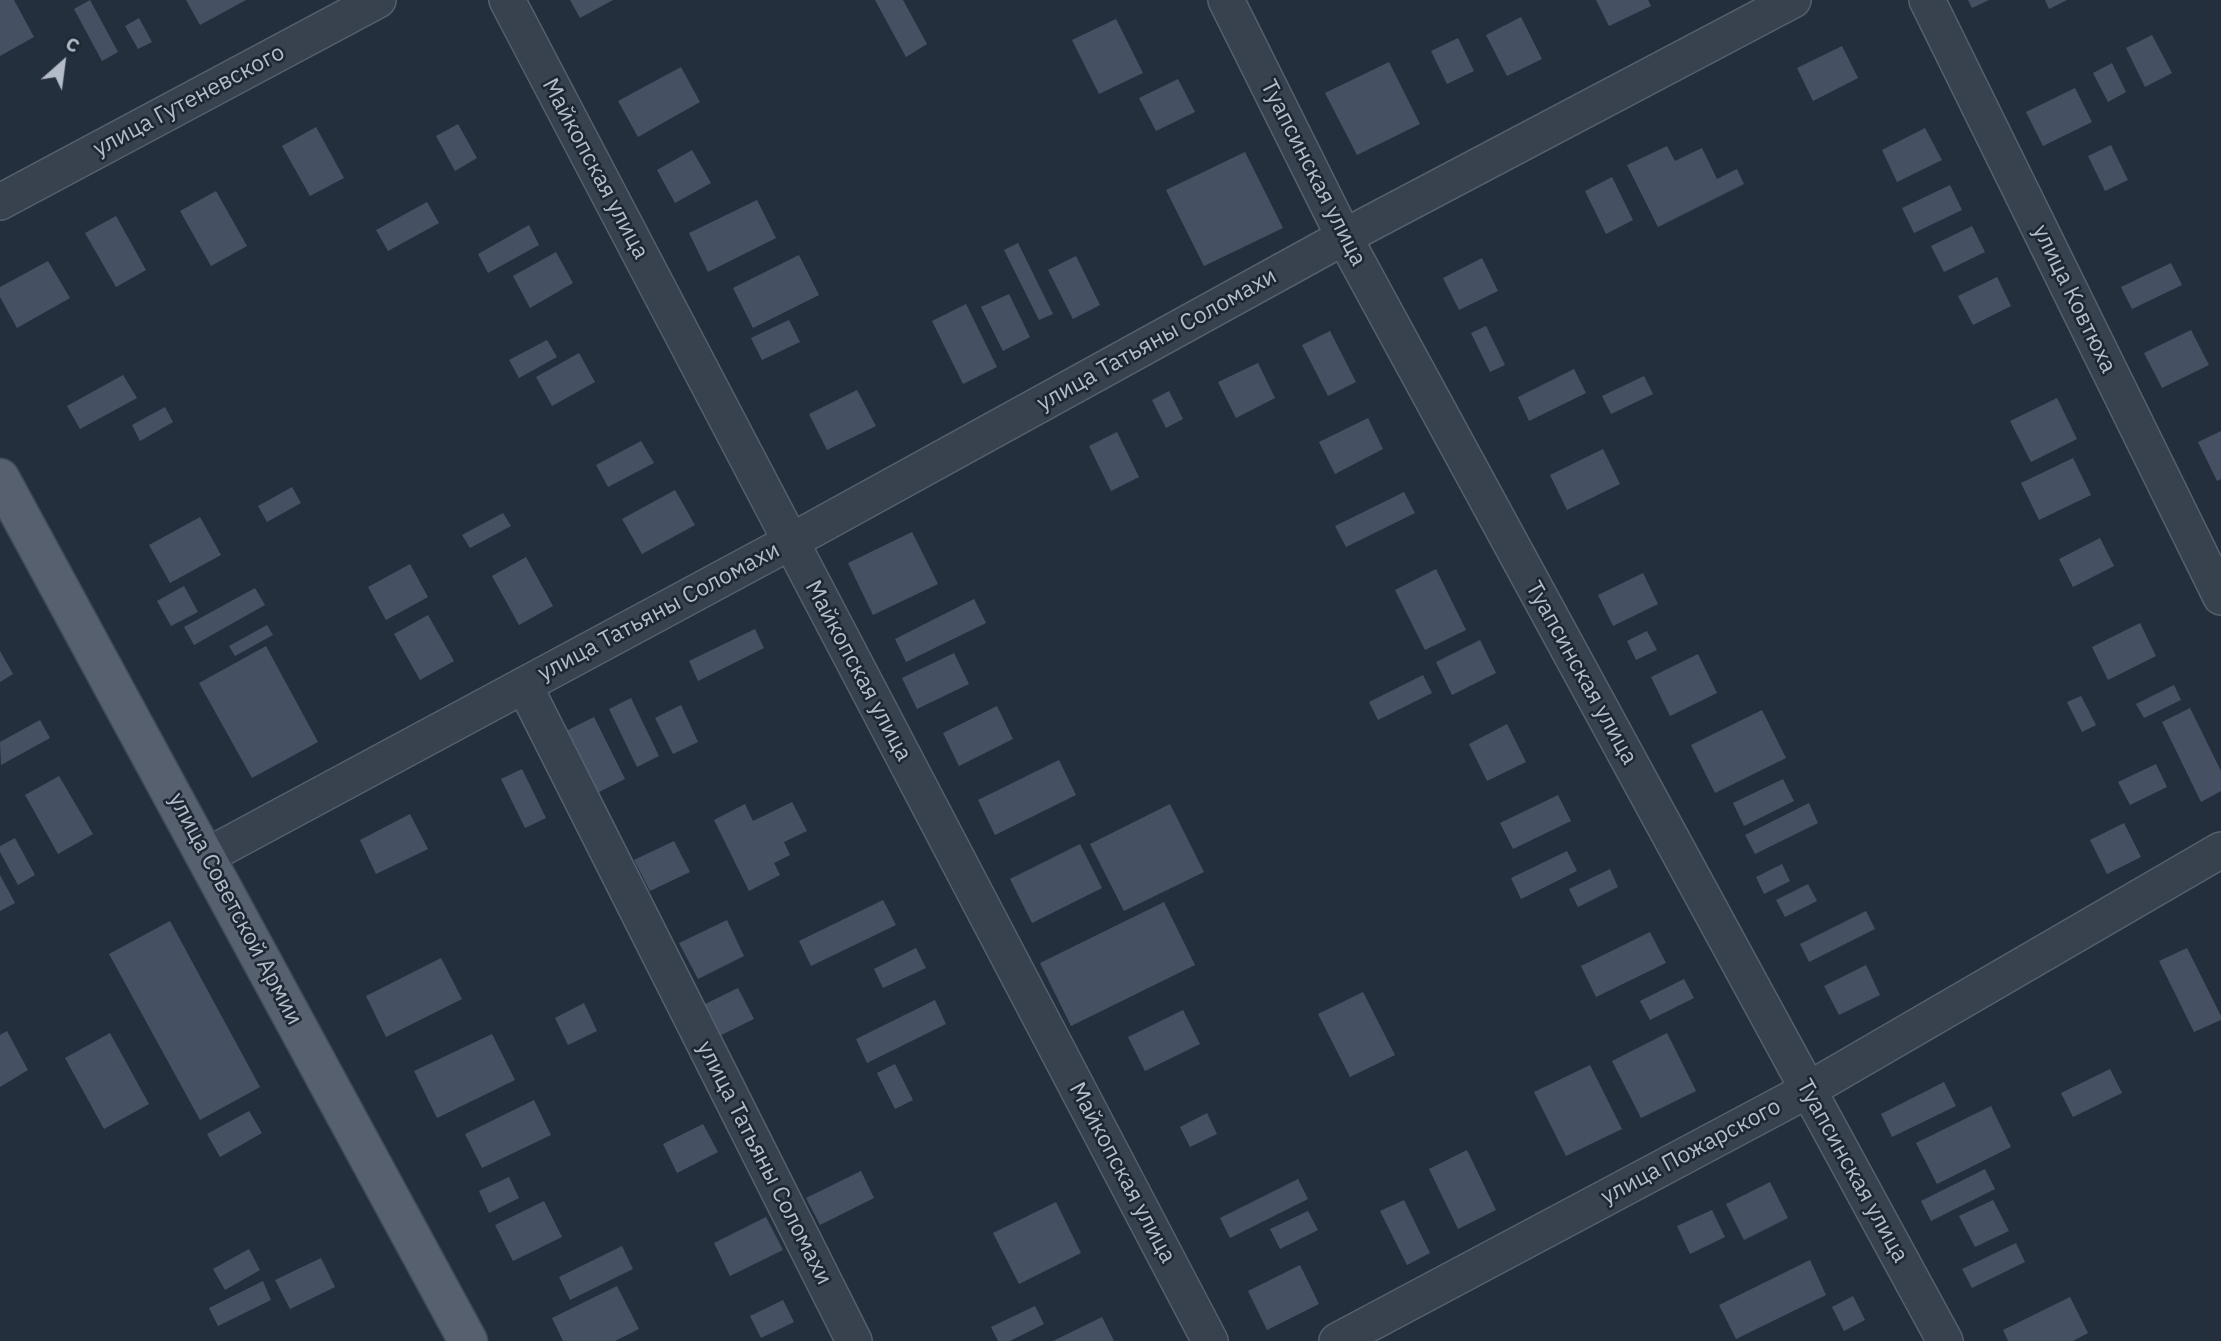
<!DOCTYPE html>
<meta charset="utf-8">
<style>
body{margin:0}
#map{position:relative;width:2221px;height:1341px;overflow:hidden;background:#242f3e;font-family:"IBM Plex Sans",sans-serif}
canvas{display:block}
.north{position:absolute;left:28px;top:28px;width:70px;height:70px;-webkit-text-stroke:5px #1d2633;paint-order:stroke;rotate:28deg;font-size:19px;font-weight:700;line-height:28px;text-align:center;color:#b4bcc9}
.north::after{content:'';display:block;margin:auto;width:24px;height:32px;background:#b4bcc9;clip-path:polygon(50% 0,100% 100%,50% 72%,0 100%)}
</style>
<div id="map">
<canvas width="2221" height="1341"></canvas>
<div class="north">С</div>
</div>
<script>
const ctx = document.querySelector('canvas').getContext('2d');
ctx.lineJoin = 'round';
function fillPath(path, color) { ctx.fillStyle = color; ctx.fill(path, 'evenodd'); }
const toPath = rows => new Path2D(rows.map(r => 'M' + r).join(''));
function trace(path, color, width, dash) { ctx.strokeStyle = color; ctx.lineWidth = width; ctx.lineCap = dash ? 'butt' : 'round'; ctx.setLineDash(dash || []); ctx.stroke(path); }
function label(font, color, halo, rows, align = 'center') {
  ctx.font = font + ' "IBM Plex Sans",sans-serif'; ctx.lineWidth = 5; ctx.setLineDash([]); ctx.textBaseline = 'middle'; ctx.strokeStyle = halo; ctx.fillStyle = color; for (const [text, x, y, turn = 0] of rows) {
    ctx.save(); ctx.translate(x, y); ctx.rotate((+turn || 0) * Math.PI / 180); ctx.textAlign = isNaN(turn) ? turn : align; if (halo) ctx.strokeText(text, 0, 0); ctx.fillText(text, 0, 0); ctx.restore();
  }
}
const building = toPath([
 [0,0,14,0,34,37,0,56],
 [90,0,118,52,102,61,74,9],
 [186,0,246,0,200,25],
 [570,0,613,0,580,18],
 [875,0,903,0,927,44,906,57],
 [1596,0,1648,0,1651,6,1609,26],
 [1968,0,1989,0,1972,8],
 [2045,0,2067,0,2049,9],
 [1521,17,1542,59,1507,76,1486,35],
 [139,18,152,42,138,49,125,26],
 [1116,19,1143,73,1099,94,1072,40],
 [2152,35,2172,73,2145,87,2126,48],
 [1458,38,1474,71,1447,84,1431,51],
 [1842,46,1858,78,1813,101,1797,68],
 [1389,62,1420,124,1357,155,1325,93],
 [2112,63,2126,92,2108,102,2093,73],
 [681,67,700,102,638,137,618,101],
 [1178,79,1195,112,1156,131,1139,98],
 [2075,88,2092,122,2043,146,2026,112],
 [458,124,477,158,455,171,436,136],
 [316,127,344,178,310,196,282,146],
 [1925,128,1942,160,1897,182,1882,150],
 [2111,145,2128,180,2105,191,2088,156],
 [1667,146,1675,161,1702,148,1717,179,1737,169,1744,184,1658,227,1627,165],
 [692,150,711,183,675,203,657,170],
 [1245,152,1283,228,1204,266,1166,190],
 [1612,177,1633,220,1606,234,1585,191],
 [1950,185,1962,210,1914,233,1902,208],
 [216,191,247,246,211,266,180,211],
 [757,200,776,238,708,272,689,233],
 [427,202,439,223,388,251,376,230],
 [116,216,146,270,116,287,85,233],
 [529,225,539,245,488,273,478,254],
 [1972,226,1985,252,1944,272,1931,246],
 [1018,243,1053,314,1039,320,1004,250],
 [556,252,573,283,530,308,513,276],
 [799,255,819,295,753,328,733,288],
 [1076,256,1100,305,1073,319,1048,270],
 [1482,258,1498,291,1459,310,1443,278],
 [48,261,70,298,17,328,0,297,0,287],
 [2171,263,2182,285,2132,309,2121,287],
 [1997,277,2011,306,1973,325,1958,296],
 [1009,294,1030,337,1003,351,981,307],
 [966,304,997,367,963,384,932,321],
 [789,320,800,342,762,360,751,338],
 [1486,326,1505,365,1490,372,1471,333],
 [2191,330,2209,365,2162,388,2144,353],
 [1330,331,1356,382,1328,396,1302,345],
 [547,340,557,357,519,378,509,360],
 [579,353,595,382,552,406,536,377],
 [1258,363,1275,398,1236,418,1218,382],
 [1574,369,1586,393,1529,421,1518,397],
 [123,375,137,398,80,429,67,406],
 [1644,376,1653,394,1611,414,1602,396],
 [857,390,876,426,827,450,809,414],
 [1169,391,1183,419,1166,428,1152,400],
 [2057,398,2077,439,2031,462,2010,421],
 [165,407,173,422,140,441,132,425],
 [1368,418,1383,449,1335,474,1319,442],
 [2221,431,2221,479,2217,481,2198,442],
 [1117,432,1139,477,1111,491,1089,446],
 [641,441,654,463,608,487,596,465],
 [1603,449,1620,484,1567,510,1550,475],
 [2073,458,2091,495,2039,520,2021,483],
 [292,487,301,503,267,522,258,506],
 [675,490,695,525,642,554,622,519],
 [1404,492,1415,513,1346,547,1335,526],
 [503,513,511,526,470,548,462,535],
 [200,517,221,555,170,583,149,545],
 [912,532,938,584,873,615,848,563],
 [2100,538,2114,566,2073,587,2059,559],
 [526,557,553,606,519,625,492,576],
 [410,564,428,597,386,620,368,587],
 [1436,569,1466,630,1425,650,1395,590],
 [1643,573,1658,604,1613,626,1598,595],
 [184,586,198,612,171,626,157,601],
 [255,588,265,605,194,645,184,627],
 [974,599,986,623,906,662,895,639],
 [428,615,454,661,420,680,394,634],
 [2140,623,2156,656,2108,680,2092,647],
 [267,625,273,635,235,656,229,646],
 [755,629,764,648,698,681,689,661],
 [1647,631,1657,650,1636,660,1627,641],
 [1480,640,1496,673,1452,695,1436,662],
 [266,646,318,742,252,778,199,683],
 [0,651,13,674,0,682],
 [954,653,969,684,917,709,902,678],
 [1698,654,1717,693,1670,716,1651,677],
 [1423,675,1432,693,1378,720,1369,702],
 [2174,685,2181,700,2144,718,2136,704],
 [2081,696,2096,725,2082,732,2067,702],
 [631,698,659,756,637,767,609,709],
 [681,705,698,742,673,754,655,718],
 [997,706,1013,739,959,766,943,733],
 [2190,708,2221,771,2221,791,2201,802,2162,722],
 [1762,710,1786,758,1715,793,1691,745],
 [594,717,625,779,589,797,558,735],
 [40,720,50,738,1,765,0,742],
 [1507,724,1526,762,1487,781,1469,744],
 [1059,760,1076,795,995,835,978,800],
 [2156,764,2167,787,2130,805,2118,782],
 [522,769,546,818,525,828,501,779],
 [59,776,93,834,58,854,25,795],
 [1783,779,1794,801,1744,826,1733,803],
 [1558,795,1571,821,1513,849,1500,823],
 [792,802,807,831,784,842,790,855,774,863,780,875,749,891,714,820,745,804,753,821],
 [1809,803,1818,823,1755,854,1745,835],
 [1170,804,1204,872,1124,911,1090,844],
 [410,814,428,849,376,874,360,840],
 [2124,823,2141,857,2107,874,2090,840],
 [15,838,35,875,18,885,0,852,0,846],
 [674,841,690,872,650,891,634,860],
 [1080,844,1102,888,1032,923,1010,879],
 [1567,851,1577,871,1521,899,1511,878],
 [1782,864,1790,881,1764,894,1756,877],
 [1610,869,1618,887,1578,907,1569,889],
 [0,875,15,903,0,911],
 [1808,884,1817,901,1785,917,1776,900],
 [883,900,896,925,811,966,799,941],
 [1164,902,1195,965,1071,1026,1040,963],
 [1866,911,1875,929,1809,962,1800,944],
 [727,920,744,956,698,979,679,943],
 [170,921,260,1087,200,1120,109,954],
 [1650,932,1666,963,1596,997,1581,966],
 [916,948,926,968,883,988,874,969],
 [2187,948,2221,1016,2221,1020,2194,1032,2159,961],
 [441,958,462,999,386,1037,366,996],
 [1866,965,1880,995,1839,1015,1824,986],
 [1684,979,1694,998,1650,1020,1640,1001],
 [738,988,754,1019,715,1038,699,1007],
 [1363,992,1395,1055,1350,1077,1318,1014],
 [935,1000,946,1024,867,1063,856,1039],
 [584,1003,597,1031,568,1045,555,1018],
 [1183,1010,1200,1044,1145,1071,1128,1037],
 [7,1031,28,1070,0,1087,0,1035],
 [110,1033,149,1104,104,1129,65,1058],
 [1667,1033,1696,1091,1641,1118,1612,1061],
 [492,1034,515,1080,437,1118,414,1071],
 [895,1064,913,1100,895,1109,877,1073],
 [1590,1065,1622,1129,1566,1156,1534,1092],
 [2110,1069,2122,1093,2073,1117,2061,1093],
 [1944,1082,1956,1106,1892,1137,1881,1114],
 [534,1100,551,1135,482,1168,465,1134],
 [1991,1106,2011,1147,1937,1184,1916,1143],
 [249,1111,262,1133,220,1157,207,1134],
 [1207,1113,1217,1134,1190,1147,1180,1127],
 [703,1124,718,1152,677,1173,663,1144],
 [1467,1150,1496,1210,1458,1229,1429,1169],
 [1985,1169,1995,1189,1931,1221,1921,1201],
 [861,1171,874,1198,820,1225,806,1198],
 [509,1177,519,1198,489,1213,479,1191],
 [1298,1179,1308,1199,1230,1238,1220,1218],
 [1770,1182,1788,1218,1744,1240,1726,1204],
 [1404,1200,1430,1253,1407,1265,1380,1211],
 [1993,1200,2009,1231,1975,1247,1959,1216],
 [544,1201,562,1237,513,1261,495,1225],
 [1056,1202,1081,1253,1019,1284,993,1233],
 [1712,1210,1725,1237,1690,1254,1677,1226],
 [1308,1211,1318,1230,1280,1249,1270,1229],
 [766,1217,783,1250,730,1276,714,1243],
 [2016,1243,2025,1262,1972,1288,1962,1269],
 [622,1246,633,1269,570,1300,559,1277],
 [249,1249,260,1270,225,1290,213,1269],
 [321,1258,335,1287,290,1309,275,1280],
 [1810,1260,1826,1295,1736,1339,1719,1305],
 [1300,1265,1319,1304,1267,1330,1248,1291],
 [263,1281,271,1300,218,1326,209,1308],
 [617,1286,639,1329,615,1341,563,1341,552,1318],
 [1853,1296,1865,1320,1844,1331,1832,1307],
 [2070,1297,2088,1333,2073,1341,2008,1341,2003,1330],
 [783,1300,794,1322,761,1338,750,1316],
 [1035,1306,1044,1324,1010,1341,998,1341,991,1327],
 [1102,1317,1114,1341,1053,1341]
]);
const street = toPath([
 [507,0,1210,1341],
 [1226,0,1344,237,1945,1341],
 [1927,0,2221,597],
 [0,202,378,0],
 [524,685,854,1341],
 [207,856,790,542,1344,237,1793,0],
 [1337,1341,1808,1090,2221,850]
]);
const primary = toPath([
 [0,478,468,1341]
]);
const streetNames = [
 ["улица Гутеневского",189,101,-28],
 ["Майкопская улица",595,169,62],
 ["Туапсинская улица",1313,173,63],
 ["улица Ковтюха",2074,299,64],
 ["улица Татьяны Соломахи",1157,340,-29],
 ["улица Татьяны Соломахи",659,612,-28],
 ["Майкопская улица",858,671,62],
 ["Туапсинская улица",1581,673,61],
 ["улица Советской Армии",235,909,62],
 ["улица Пожарского",1691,1152,-28],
 ["улица Татьяны Соломахи",764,1163,63],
 ["Туапсинская улица",1852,1171,61],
 ["Майкопская улица",1122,1173,62]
];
fillPath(building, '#455162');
trace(street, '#565f6c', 38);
trace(primary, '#414a57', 41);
trace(street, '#38414e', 35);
trace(primary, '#56606e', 38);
label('23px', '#b4bcc9', '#1d2633', streetNames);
</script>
